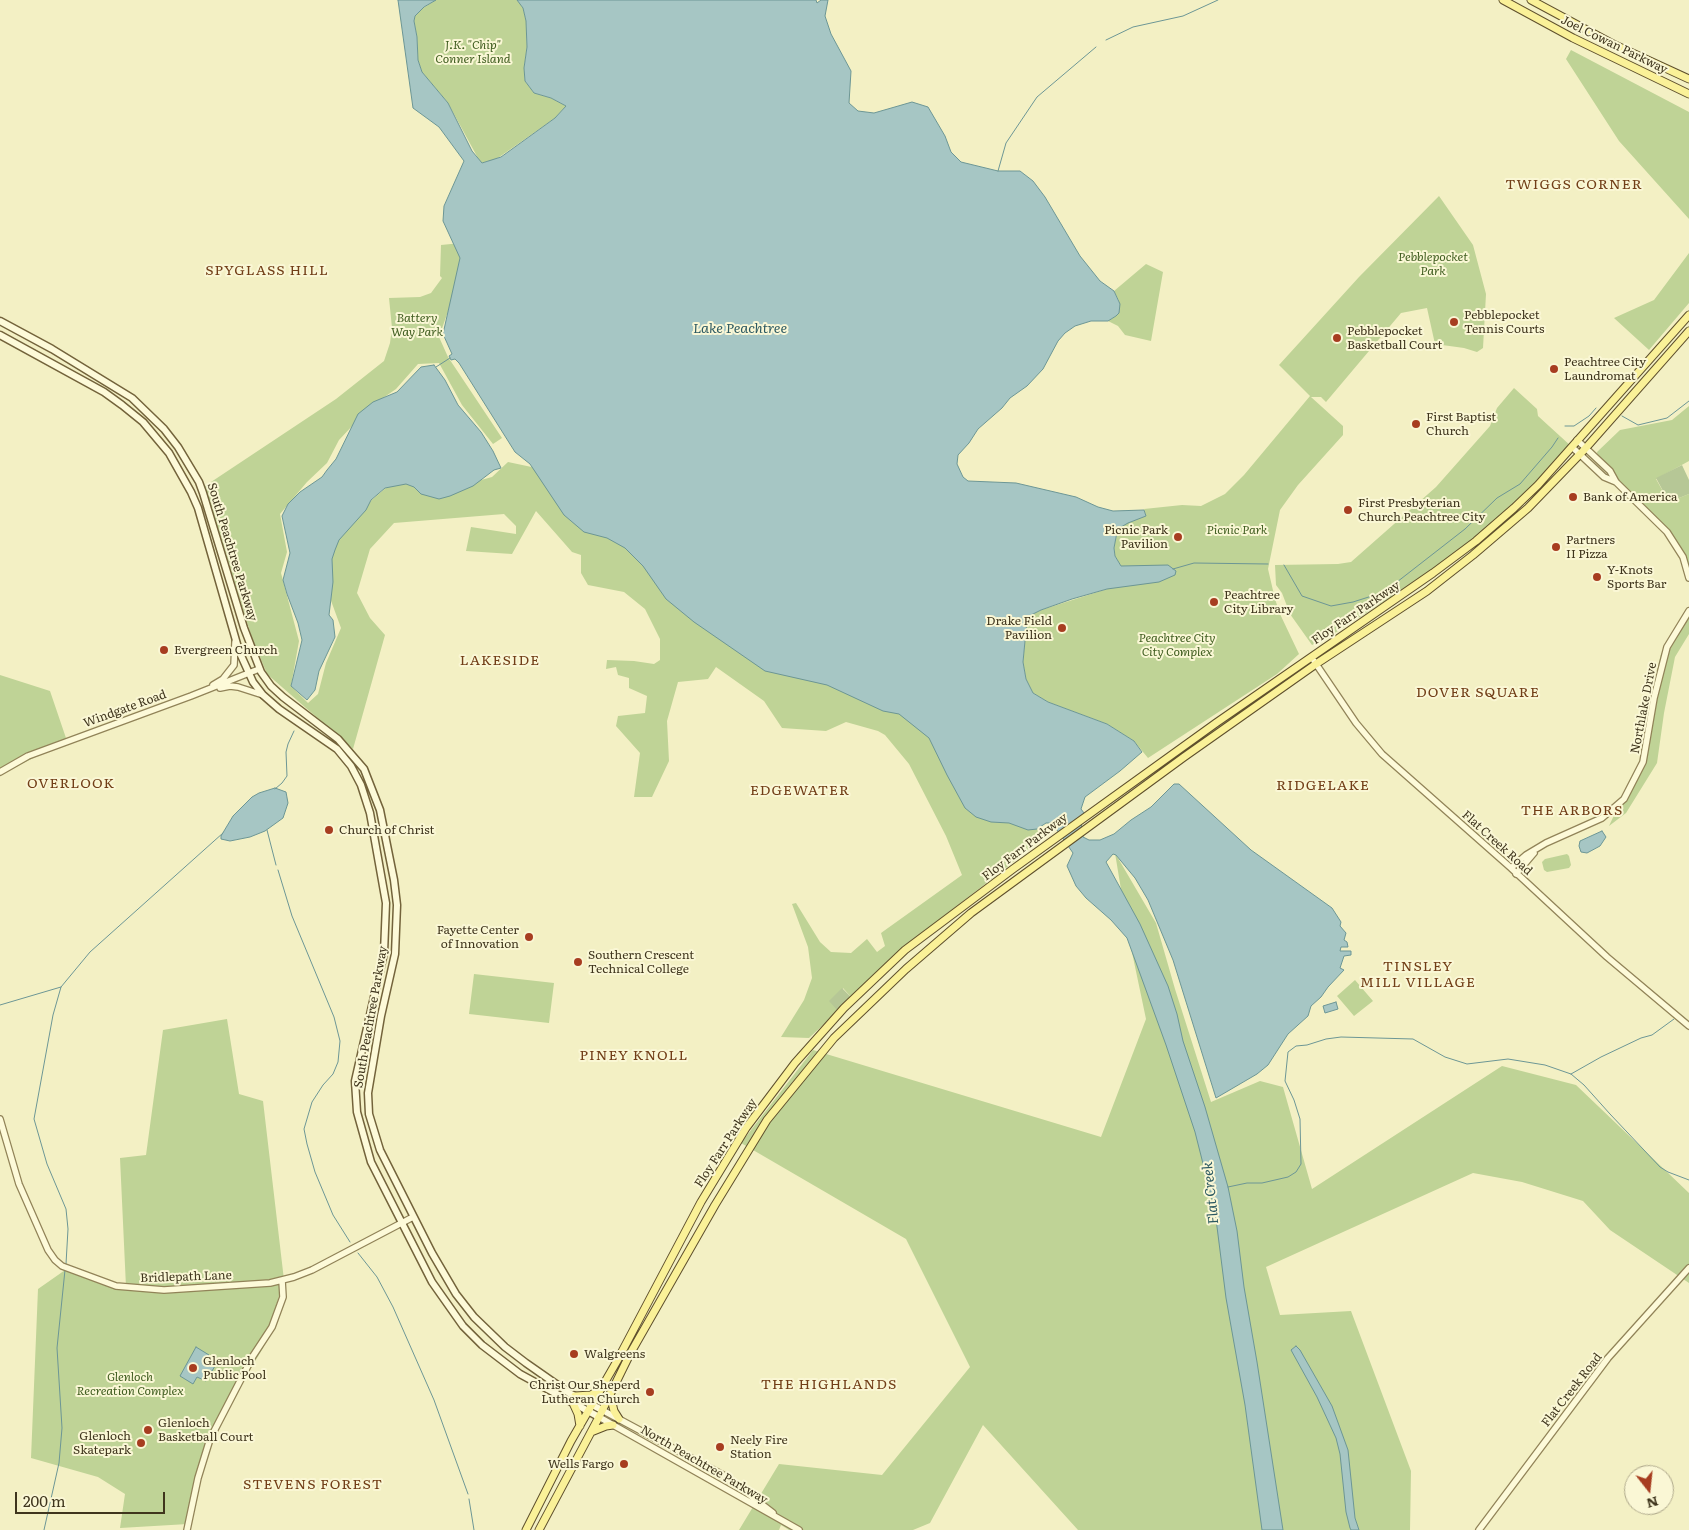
<!DOCTYPE html>
<style>
body{margin:0}
#map{position:relative;width:1689px;height:1530px;overflow:hidden;background:#f3f0c4;font-family:Literata,serif}
canvas{display:block}
.north{position:absolute;left:1624px;top:1465px;width:50px;height:50px;box-sizing:border-box;background:#faf7d5;border:1px solid #afa98b;border-radius:50%;rotate:164deg;font-size:14px;font-weight:700;line-height:20px;text-align:center;color:#3f351d}
.north::after{content:'';display:block;margin:auto;width:18px;height:22px;background:#a73d20;clip-path:polygon(50% 0,100% 100%,50% 72%,0 100%)}
.scale{position:absolute;left:15px;top:1492px;width:150px;height:22px;box-sizing:border-box;border:2px solid #3f351d;border-top:0;padding-left:6px;font-size:15px;line-height:18px;white-space:nowrap;color:#3f351d;-webkit-text-stroke:4px #faf7d5;paint-order:stroke}
</style>
<div id="map">
<canvas width="1689" height="1530"></canvas>
<div class="north">N</div>
<div class="scale">200 m</div>
</div>
<script>
const ctx = document.querySelector('canvas').getContext('2d');
ctx.lineJoin = 'round';
function fillPath(path, color) { ctx.fillStyle = color; ctx.fill(path, 'evenodd'); }
const toPath = rows => new Path2D(rows.map(r => 'M' + r).join(''));
function trace(path, color, width, dash) { ctx.strokeStyle = color; ctx.lineWidth = width; ctx.lineCap = dash ? 'butt' : 'round'; ctx.setLineDash(dash || []); ctx.stroke(path); }
function label(font, color, halo, rows, align = 'center') {
  ctx.font = font + ' Literata,serif'; ctx.lineWidth = 4; ctx.setLineDash([]); ctx.textBaseline = 'middle'; ctx.strokeStyle = halo; ctx.fillStyle = color; for (const [text, x, y, turn = 0] of rows) {
    ctx.save(); ctx.translate(x, y); ctx.rotate((+turn || 0) * Math.PI / 180); ctx.textAlign = isNaN(turn) ? turn : align; if (halo) ctx.strokeText(text, 0, 0); ctx.fillText(text, 0, 0); ctx.restore();
  }
}
const green = toPath([
 [436,0,517,0,523,8,526,21,527,47,524,68,525,81,534,93,551,98,566,106,555,118,495,160,481,163,479,160,448,103,422,72,418,60,417,37,414,21,415,16,417,12],
 [1571,50,1689,112,1689,219,1619,141,1566,59],
 [1439,196,1473,245,1486,294,1483,348,1477,352,1464,348,1435,344,1427,308,1401,313,1326,402,1321,397,1311,397,1343,426,1343,435,1298,485,1280,510,1268,569,1275,599,1280,614,1299,654,1277,674,1148,758,1134,741,1107,724,1048,702,1033,693,1026,679,1023,662,1027,620,1031,615,1041,610,1107,589,1121,566,1115,556,1114,548,1117,532,1121,527,1128,522,1146,516,1144,509,1182,505,1201,506,1225,494,1244,475,1310,396,1279,365,1359,277],
 [461,243,459,280,439,337,448,357,502,438,493,444,462,405,439,363,418,364,396,389,370,407,339,440,327,463,307,482,280,514,287,552,281,573,299,641,291,686,308,703,318,694,326,663,341,628,326,587,326,539,394,481,445,490,492,477,508,462,541,469,909,712,1036,828,1045,835,1011,864,905,946,851,997,843,988,838,1011,809,1038,781,1037,804,1000,812,978,808,947,792,904,796,903,820,942,831,952,851,953,867,939,877,952,885,946,881,933,962,875,946,836,909,764,885,735,878,731,846,722,826,731,782,728,764,701,716,667,708,679,678,682,667,721,669,761,652,797,634,797,640,753,616,726,618,716,645,713,647,696,629,688,629,678,618,675,616,667,606,669,607,660,634,661,654,664,660,660,660,639,645,609,624,592,588,585,581,573,581,555,572,552,536,511,512,554,466,551,471,527,516,534,516,526,504,514,394,523,370,549,357,593,370,618,385,635,353,749,267,674,251,635,205,486,336,399,384,361,390,343,392,328,389,298,420,297,431,293,442,278,440,276,441,245],
 [1689,253,1689,303,1649,350,1614,318,1654,300],
 [1146,264,1163,272,1151,341,1125,335,1118,326,1108,321,1116,316,1119,311,1119,301,1114,291],
 [1514,388,1537,409,1538,416,1572,447,1512,507,1422,581,1396,594,1327,638,1312,645,1290,614,1282,593,1276,585,1275,565,1338,564,1351,562,1436,487,1490,426,1497,408],
 [1689,406,1689,461,1656,479,1669,502,1689,494,1689,580,1683,557,1673,540,1598,460,1597,452,1620,430,1672,420],
 [1689,611,1689,634,1675,657,1664,713,1657,763,1626,813,1609,826,1640,760,1650,698,1661,654],
 [0,675,50,691,67,741,0,775],
 [1115,853,1156,923,1175,989,1211,1102,1260,1081,1283,1087,1312,1189,1502,1066,1576,1085,1689,1193,1689,1283,1610,1230,1583,1201,1522,1182,1473,1173,1266,1267,1280,1315,1351,1311,1411,1471,1410,1530,1078,1530,983,1425,930,1523,913,1530,789,1530,781,1525,779,1530,739,1530,779,1464,882,1475,970,1367,906,1239,741,1143,813,1050,1101,1137,1146,1019,1129,938],
 [1567,854,1569,856,1571,865,1569,868,1547,872,1544,870,1542,862,1545,859],
 [474,974,554,983,549,1023,469,1014],
 [1355,980,1373,1001,1354,1016,1337,996],
 [227,1019,239,1094,263,1101,284,1280,263,1348,212,1434,188,1524,120,1528,125,1494,98,1477,31,1458,38,1289,68,1268,126,1287,120,1158,146,1155,163,1030]
]);
const cemetery = toPath([
 [1682,465,1689,480,1689,494,1669,502,1656,478],
 [842,988,851,997,838,1011,829,1001]
]);
const water = toPath([
 [398,0,436,0,424,7,415,16,414,21,417,37,418,60,422,72,448,103,472,151,482,163,501,157,555,118,566,106,551,98,534,93,525,81,524,68,527,47,526,21,523,8,517,0,816,0,817,3,821,0,828,0,825,16,831,34,851,71,849,103,858,111,874,113,912,102,928,107,945,136,951,152,961,162,998,171,1020,171,1033,181,1045,197,1080,256,1100,281,1114,291,1120,304,1119,313,1116,316,1108,321,1091,321,1075,326,1065,333,1058,341,1043,369,1027,386,1010,398,1002,408,978,429,969,443,958,455,957,464,963,477,968,481,1016,483,1076,497,1098,507,1113,511,1144,510,1146,516,1128,523,1121,527,1117,532,1114,548,1115,556,1121,566,1168,565,1176,571,1175,575,1159,582,1107,589,1072,599,1041,610,1031,615,1027,620,1023,662,1026,679,1033,693,1048,702,1107,724,1134,741,1142,752,1120,771,1085,797,1081,809,1084,813,1081,822,1083,837,1089,840,1100,840,1114,834,1131,820,1151,807,1174,784,1179,784,1251,850,1332,908,1341,922,1340,926,1346,933,1344,940,1347,942,1348,947,1341,947,1340,951,1351,951,1351,955,1344,956,1340,968,1344,970,1328,987,1321,997,1311,1006,1308,1016,1288,1034,1268,1065,1257,1074,1216,1098,1173,960,1148,900,1135,878,1116,855,1113,854,1106,862,1140,924,1168,986,1177,1014,1183,1041,1205,1107,1228,1187,1237,1231,1244,1287,1257,1362,1283,1530,1262,1530,1245,1405,1226,1298,1215,1211,1195,1132,1166,1045,1127,938,1111,920,1086,898,1076,886,1067,866,1073,853,1052,823,1046,823,1037,829,1028,830,1009,823,991,822,976,817,965,808,947,775,929,738,899,714,883,711,827,685,765,671,694,622,666,599,643,566,625,548,607,538,584,532,564,515,530,464,515,452,459,363,455,359,451,360,449,356,452,354,443,334,460,258,443,221,444,206,464,161,439,127,413,108,398,0],
 [434,365,445,380,458,405,481,432,493,451,501,468,494,470,473,486,450,496,439,499,421,494,414,487,406,484,385,488,371,500,366,510,339,540,335,550,332,559,333,582,329,615,333,620,335,637,319,671,315,690,307,700,291,686,302,640,298,623,287,594,283,580,290,553,282,516,288,504,300,492,322,477,327,470,336,459,358,414,373,402,397,392,421,367,434,365],
 [275,788,286,792,288,803,283,818,265,831,250,837,230,841,221,839,221,836,233,816,252,797,259,793,275,788],
 [1602,831,1606,837,1600,846,1587,853,1581,852,1579,846,1580,841,1602,831],
 [1336,1002,1338,1009,1325,1013,1323,1006,1336,1002],
 [1296,1346,1300,1350,1332,1406,1348,1450,1355,1518,1359,1530,1351,1530,1350,1528,1346,1512,1340,1454,1336,1438,1317,1397,1291,1350,1296,1346],
 [196,1347,209,1355,206,1361,215,1366,206,1381,197,1377,193,1384,180,1376,196,1347]
]);
const stream = toPath([
 [1106,40,1133,27,1183,16,1218,0],
 [998,171,1006,143,1037,97,1096,47],
 [436,367,450,358],
 [1622,416,1638,425,1667,418,1689,401],
 [1565,426,1574,426,1589,416,1596,408],
 [1284,565,1302,596,1331,606,1353,602,1375,595,1388,589,1465,529,1497,498,1520,484,1552,447,1558,438],
 [1173,569,1194,563,1268,564],
 [275,789,282,783,287,776,286,752,288,744,294,731],
 [267,830,276,865],
 [278,870,292,916,334,1017,340,1041,338,1062,333,1074,323,1085,312,1102,304,1129,307,1144,315,1172,333,1215,350,1242],
 [0,1005,61,987],
 [1571,1074,1601,1057,1641,1038,1652,1035,1674,1019],
 [1228,1187,1247,1183,1262,1183,1288,1177,1296,1172,1301,1164,1300,1119,1294,1100,1285,1081,1288,1052,1296,1046,1307,1045,1326,1039,1341,1037,1413,1039,1445,1057,1467,1064,1508,1059,1545,1065,1571,1074,1584,1085,1610,1114,1660,1167,1668,1172,1689,1180],
 [358,1253,377,1277,393,1307,434,1400,468,1494],
 [66,1264,68,1229,66,1209,47,1164,34,1119,53,1015,61,987,90,952,223,833],
 [469,1499,474,1530],
 [44,1530,59,1463,62,1428,57,1348,65,1270]
]);
const tertiary = toPath([
 [1577,440,1610,471,1616,482,1667,532,1683,557,1689,578],
 [1572,447,1604,477,1616,482],
 [1314,661,1356,723,1382,754,1511,868,1607,957,1689,1026],
 [213,685,223,679,234,665,235,642],
 [220,688,230,686,238,687,263,695],
 [0,772,28,756,191,696,259,669],
 [1511,868,1526,855,1546,843,1602,818,1624,799,1643,762,1654,698,1667,647,1689,611],
 [1516,874,1534,853],
 [0,1119,19,1184,48,1250,55,1260,62,1266,116,1286,164,1290,270,1283,294,1277,312,1270,413,1217],
 [602,1410,725,1476,773,1513],
 [599,1417,799,1530],
 [187,1530,198,1478,210,1439,253,1356,272,1327,283,1297,282,1280],
 [1479,1530,1608,1358,1689,1268]
]);
const secondary = toPath([
 [0,321,52,349,132,398,164,429,178,447,199,482,203,493,244,628,261,672,271,686,283,697,338,739,364,769,380,810,394,880,397,905,395,954,381,1016,368,1093,369,1114,380,1150,432,1253,456,1294,474,1317,505,1347,526,1363,569,1393,602,1410],
 [0,335,104,392,122,405,143,422,169,453,191,492,198,508,239,651,253,682,263,695,279,709,337,749,351,766,361,785,370,813,386,903,384,953,355,1081,357,1112,371,1162,432,1282,463,1326,482,1345,520,1374,599,1417]
]);
const primary = toPath([
 [1503,0,1573,38,1689,94],
 [1531,0,1613,44,1689,79],
 [610,1394,614,1411,619,1419],
 [575,1396,591,1395,601,1389],
 [573,1403,578,1414,580,1426],
 [591,1432,606,1426,613,1425],
 [526,1530,571,1441,617,1361,701,1202,746,1128,795,1063,844,1008,905,950,1013,869,1216,723,1433,573,1476,541,1514,508,1538,485,1689,315],
 [539,1530,599,1417,630,1354,715,1205,767,1120,834,1038,906,969,971,913,1184,757,1316,664,1427,591,1473,555,1528,508,1584,450,1689,331]
]);
const markers = [
 [1454,322,5,"#a73d20"],
 [1337,338,5,"#a73d20"],
 [1554,369,5,"#a73d20"],
 [1416,424,5,"#a73d20"],
 [1573,497,5,"#a73d20"],
 [1348,510,5,"#a73d20"],
 [1178,537,5,"#a73d20"],
 [1556,547,5,"#a73d20"],
 [1597,577,5,"#a73d20"],
 [1214,602,5,"#a73d20"],
 [1062,628,5,"#a73d20"],
 [164,650,5,"#a73d20"],
 [329,830,5,"#a73d20"],
 [529,937,5,"#a73d20"],
 [578,962,5,"#a73d20"],
 [574,1354,5,"#a73d20"],
 [193,1368,5,"#a73d20"],
 [650,1392,5,"#a73d20"],
 [148,1430,5,"#a73d20"],
 [141,1443,5,"#a73d20"],
 [720,1447,5,"#a73d20"],
 [624,1464,5,"#a73d20"]
];
const parkNames = [
 ["J.K. \"Chip\"",473,45],
 ["Conner Island",473,59],
 ["Pebblepocket",1433,257],
 ["Park",1433,271],
 ["Battery",417,318],
 ["Way Park",417,332],
 ["Picnic Park",1237,530],
 ["Peachtree City",1177,638],
 ["City Complex",1177,652],
 ["Glenloch",130,1377],
 ["Recreation Complex",130,1391]
];
const streetNames = [
 ["Joel Cowan Parkway",1614,45,26],
 ["South Peachtree Parkway",232,552,73],
 ["Floy Farr Parkway",1356,613,-34],
 ["Northlake Drive",1644,708,-79],
 ["Windgate Road",125,709,-20],
 ["Flat Creek Road",1497,843,42],
 ["Floy Farr Parkway",1025,847,-37],
 ["South Peachtree Parkway",371,1017,-80],
 ["Floy Farr Parkway",726,1143,-57],
 ["Bridlepath Lane",186,1277,-2],
 ["Flat Creek Road",1572,1390,-52],
 ["North Peachtree Parkway",704,1465,30]
];
const poiNames = [
 ["Pebblepocket",1464,315],
 ["Tennis Courts",1464,329],
 ["Pebblepocket",1347,331],
 ["Basketball Court",1347,345],
 ["Peachtree City",1564,362],
 ["Laundromat",1564,376],
 ["First Baptist",1426,417],
 ["Church",1426,431],
 ["Bank of America",1583,497],
 ["First Presbyterian",1358,503],
 ["Church Peachtree City",1358,517],
 ["Picnic Park",1168,530,"right"],
 ["Pavilion",1168,544,"right"],
 ["Partners",1566,540],
 ["II Pizza",1566,554],
 ["Y-Knots",1607,570],
 ["Sports Bar",1607,584],
 ["Peachtree",1224,595],
 ["City Library",1224,609],
 ["Drake Field",1052,621,"right"],
 ["Pavilion",1052,635,"right"],
 ["Evergreen Church",174,650],
 ["Church of Christ",339,830],
 ["Fayette Center",519,930,"right"],
 ["of Innovation",519,944,"right"],
 ["Southern Crescent",588,955],
 ["Technical College",588,969],
 ["Walgreens",584,1354],
 ["Glenloch",203,1361],
 ["Public Pool",203,1375],
 ["Christ Our Sheperd",640,1385,"right"],
 ["Lutheran Church",640,1399,"right"],
 ["Glenloch",158,1423],
 ["Basketball Court",158,1437],
 ["Glenloch",131,1436,"right"],
 ["Skatepark",131,1450,"right"],
 ["Neely Fire",730,1440],
 ["Station",730,1454],
 ["Wells Fargo",614,1464,"right"]
];
const neighbourhoodNames = [
 ["TWIGGS CORNER",1574,185],
 ["SPYGLASS HILL",267,271],
 ["LAKESIDE",500,661],
 ["DOVER SQUARE",1478,693],
 ["OVERLOOK",71,784],
 ["RIDGELAKE",1323,786],
 ["EDGEWATER",800,791],
 ["THE ARBORS",1572,811],
 ["TINSLEY",1418,967],
 ["MILL VILLAGE",1418,983],
 ["PINEY KNOLL",634,1056],
 ["THE HIGHLANDS",829,1385],
 ["STEVENS FOREST",313,1485]
];
const waterNames = [
 ["Lake Peachtree",740,329],
 ["Flat Creek",1211,1193,-96]
];
fillPath(green, '#bfd396');
fillPath(cemetery, '#b6c796');
fillPath(water, '#a6c6c4');
trace(water, '#6c9695', 1);
trace(stream, '#6c9695', 1);
trace(tertiary, '#918358', 8);
trace(secondary, '#73633b', 9);
trace(primary, '#5e4f2c', 9);
trace(tertiary, '#fdfad9', 5.5);
trace(secondary, '#fdfad9', 6);
trace(primary, '#faf198', 7);
for (const [x, y, r, color] of markers) { const dot = new Path2D(); dot.arc(x, y, r, 0, 2 * Math.PI); ctx.fillStyle = color; ctx.fill(dot); trace(dot, '#faf7d5', 2); }
label('italic 12px', '#415e21', '#faf7d5', parkNames);
label('12px', '#3f351d', '#faf7d5', streetNames);
label('12px', '#3f351d', '#faf7d5', poiNames, 'left');
ctx.letterSpacing = '1px';
label('14px', '#713e17', '#faf7d5', neighbourhoodNames);
ctx.letterSpacing = '0px';
label('italic 14px', '#2b5861', '#faf7d5', waterNames);
</script>
